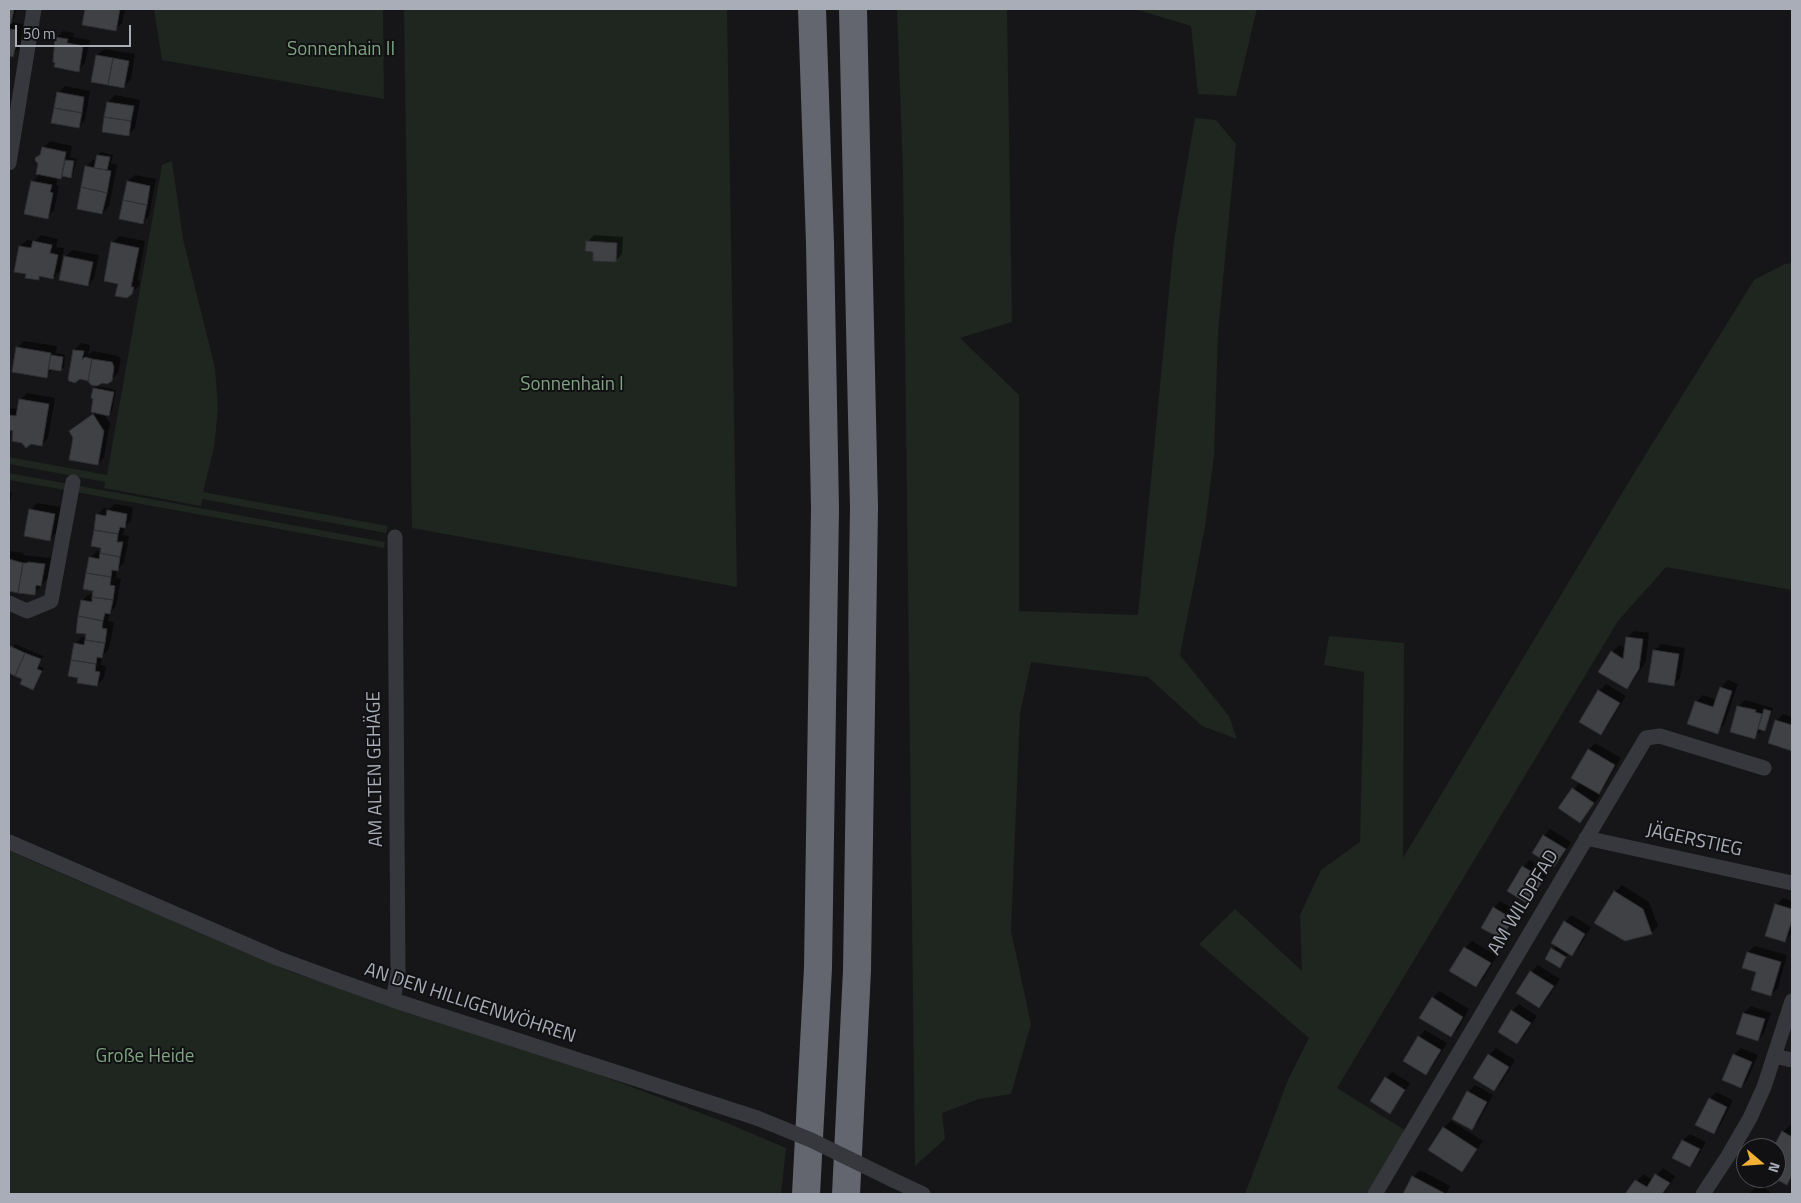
<!DOCTYPE html>
<meta charset="utf-8">
<style>
body{margin:0}
#map{position:relative;width:1801px;height:1203px;overflow:hidden;background:#161618;font-family:"Titillium Web",sans-serif}
canvas{display:block}
.frame{position:absolute;inset:0;border:10px solid #a8adb8;pointer-events:none}
.north{position:absolute;left:1736px;top:1138px;width:50px;height:50px;box-sizing:border-box;background:#111113;border:1px solid #4d4f55;border-radius:50%;rotate:108deg;font-size:14px;font-weight:700;line-height:20px;text-align:center;color:#a8adb8}
.north::after{content:'';display:block;margin:auto;width:18px;height:22px;background:#f2b134;clip-path:polygon(50% 0,100% 100%,50% 72%,0 100%)}
.scale{position:absolute;left:15px;top:25px;width:116px;height:22px;box-sizing:border-box;border:2px solid #a8adb8;border-top:0;padding-left:6px;font-size:15px;line-height:18px;white-space:nowrap;color:#a8adb8;-webkit-text-stroke:4px #111113;paint-order:stroke}
</style>
<div id="map">
<canvas width="1801" height="1203"></canvas>
<div class="frame"></div>
<div class="north">N</div>
<div class="scale">50 m</div>
</div>
<script>
const ctx = document.querySelector('canvas').getContext('2d');
ctx.lineJoin = 'round';
function fillPath(path, color) { ctx.fillStyle = color; ctx.fill(path, 'evenodd'); }
const toPath = rows => new Path2D(rows.map(r => 'M' + r).join(''));
function trace(path, color, width, dash) { ctx.strokeStyle = color; ctx.lineWidth = width; ctx.lineCap = dash ? 'butt' : 'round'; ctx.setLineDash(dash || []); ctx.stroke(path); }
function label(font, color, halo, rows, align = 'center') {
  ctx.font = font + ' "Titillium Web",sans-serif'; ctx.lineWidth = 4; ctx.setLineDash([]); ctx.textBaseline = 'middle'; ctx.strokeStyle = halo; ctx.fillStyle = color; for (const [text, x, y, turn = 0] of rows) {
    ctx.save(); ctx.translate(x, y); ctx.rotate((+turn || 0) * Math.PI / 180); ctx.textAlign = isNaN(turn) ? turn : align; if (halo) ctx.strokeText(text, 0, 0); ctx.fillText(text, 0, 0); ctx.restore();
  }
}
const green = toPath([
 [154,9,383,9,384,99,162,60],
 [404,9,727,9,737,587,412,528],
 [897,9,1007,9,1012,322,960,338,1019,395,1019,611,1138,615,1174,240,1195,118,1216,120,1236,144,1218,332,1214,456,1205,527,1180,655,1229,716,1237,739,1202,726,1148,677,1031,662,1020,713,1011,931,1031,1024,1011,1094,979,1099,942,1113,945,1139,915,1166,903,170],
 [1135,9,1257,9,1236,96,1198,94,1191,26],
 [172,161,183,239,215,368,218,409,214,448,203,492,388,526,386,533,202,499,201,506,104,488,105,482,9,464,9,457,107,475,162,165],
 [1792,263,1792,590,1666,567,1618,621,1337,1088,1411,1134,1375,1194,1245,1194,1288,1080,1309,1038,1199,944,1235,909,1302,971,1300,915,1321,870,1360,842,1364,672,1324,665,1329,636,1404,643,1403,858,1636,470,1754,280,1785,264],
 [9,473,385,542,384,548,9,480],
 [9,851,294,973,555,1058,722,1121,786,1148,781,1194,9,1194]
]);
const shadow = toPath([
 [9,9,16,9,14,19,11,22,23,24,22,34,23,34,19,48,12,55,9,55],
 [86,9,125,9,122,23,115,30,83,24],
 [63,31,74,33,73,37,90,40,85,63,79,70,56,38],
 [104,49,135,54,131,79,124,86,97,55],
 [9,63,11,64,9,78],
 [65,86,90,91,85,120,78,127,58,93],
 [115,95,140,100,135,128,128,135,103,131,108,102],
 [50,141,72,146,70,157,77,159,73,174,70,177,63,175,61,178,58,177,56,185,59,186,54,210,48,217,32,182,40,174,40,163,37,158,42,153,43,148],
 [101,152,113,155,111,163,117,165,109,206,102,213,86,167,93,160,97,160,98,155],
 [135,175,156,179,149,216,142,223,128,181],
 [41,235,58,239,56,247,64,248,60,271,53,278,42,275,38,279,28,273,20,246,27,240,35,241],
 [594,235,623,237,622,254,615,261,595,250,587,242],
 [119,236,145,241,138,280,140,281,139,286,131,293,119,283,113,243],
 [72,250,99,255,94,278,88,285,65,257],
 [24,341,57,346,56,353,65,355,64,367,60,370,53,368,46,377,18,347],
 [81,343,90,345,88,355,93,351,118,356,121,359,118,373,111,380,101,382,97,385,74,350],
 [97,386,116,390,112,411,109,414,103,413,110,423,104,457,98,464,70,431,95,412,94,389],
 [27,393,55,398,48,438,42,445,15,430,9,429,9,410,12,408,18,409,20,400],
 [9,492,12,492,9,508],
 [37,503,61,507,56,533,49,540,31,510],
 [115,504,133,507,131,520,125,526,123,535,129,536,124,563,117,570,116,578,121,579,116,606,110,613,108,621,114,622,109,649,102,656,101,665,106,666,104,678,97,685,75,644,82,637,87,638,82,601,89,594,94,595,90,558,97,551,101,552,102,547,98,514,104,508,110,509],
 [9,551,24,553,23,555,51,558,48,578,34,594,9,590],
 [1634,631,1649,633,1646,661,1633,681,1627,688,1600,672,1612,652,1619,645,1626,649,1627,638],
 [15,644,43,656,39,666,44,668,36,685,33,688,24,678,10,672,9,674,9,653],
 [1661,644,1685,648,1680,678,1674,684,1654,651],
 [1728,680,1738,684,1724,725,1717,732,1696,702,1703,695,1717,700,1721,687],
 [1606,684,1626,696,1607,727,1600,734,1599,691],
 [1745,700,1773,708,1767,726,1764,730,1762,729,1754,738,1738,707],
 [1783,714,1792,717,1792,749,1769,742,1776,721],
 [1595,743,1621,758,1605,786,1597,794,1600,796,1580,821,1560,808,1580,782,1589,750],
 [1550,829,1571,842,1561,859,1554,866,1544,836],
 [1530,860,1549,872,1535,896,1528,902,1523,867],
 [1622,885,1649,902,1658,926,1652,932,1625,939,1615,892],
 [1783,898,1792,901,1792,933,1785,941,1776,905],
 [1500,901,1519,912,1508,931,1502,938,1494,908],
 [1571,915,1591,927,1579,947,1572,954,1569,952,1560,966,1547,958,1557,945,1565,922],
 [1472,941,1497,956,1483,979,1476,986,1451,971,1465,948],
 [1755,946,1787,955,1778,988,1771,995,1748,952],
 [1538,965,1560,979,1546,1000,1539,1007,1518,993,1531,972],
 [1439,991,1469,1009,1458,1029,1451,1036,1433,998],
 [1519,1004,1537,1016,1524,1036,1517,1043,1512,1011],
 [1751,1006,1771,1013,1764,1033,1758,1040,1738,1033,1744,1013],
 [1425,1030,1447,1043,1433,1066,1426,1073,1419,1037],
 [1496,1048,1515,1060,1501,1083,1494,1090,1489,1055],
 [1741,1048,1758,1055,1747,1080,1741,1087,1734,1055],
 [1392,1072,1410,1083,1396,1105,1390,1112,1386,1078],
 [1475,1085,1493,1095,1478,1122,1472,1128,1468,1092],
 [1716,1092,1733,1100,1720,1126,1713,1133,1710,1099],
 [1451,1121,1483,1141,1468,1163,1462,1170,1430,1149,1444,1127],
 [1790,1125,1792,1127,1792,1178,1787,1183,1776,1178,1776,1148,1775,1148,1783,1132],
 [1690,1134,1706,1142,1696,1159,1689,1166,1674,1157,1683,1140],
 [1663,1168,1675,1176,1664,1194,1627,1194,1643,1174,1653,1180],
 [1420,1170,1450,1186,1446,1194,1404,1194,1413,1177],
 [1759,1183,1772,1194,1749,1194]
]);
const building = toPath([
 [9,9,14,9,11,24,9,23,9,9],
 [85,9,120,9,116,31,82,25,85,9],
 [9,29,17,30,15,40,17,41,13,57,9,56,9,29],
 [55,37,68,39,67,43,83,46,79,72,54,67,55,63,53,62,55,37],
 [96,55,113,58,108,85,91,82,96,55],
 [113,58,129,61,124,88,108,85,113,58],
 [57,92,84,97,82,113,54,108,57,92],
 [107,102,134,106,131,121,104,117,107,102],
 [54,108,82,113,79,128,51,123,54,108],
 [104,117,131,121,129,136,102,132,104,117],
 [42,147,66,152,61,179,36,174,38,164,35,160,36,157,40,155,42,147],
 [97,155,110,157,107,170,94,168,97,155],
 [65,160,74,161,71,178,62,176,65,160],
 [85,166,111,171,107,193,81,187,85,166],
 [31,181,52,185,50,192,53,193,48,219,24,214,31,181],
 [127,181,150,186,147,205,123,200,127,181],
 [81,187,107,193,102,214,77,209,81,187],
 [123,200,147,205,143,224,119,219,123,200],
 [33,241,52,245,50,253,58,255,53,279,39,276,39,280,25,278,26,274,14,272,19,246,31,248,33,241],
 [586,241,617,243,616,262,593,261,593,252,585,251,586,241],
 [111,242,139,248,131,287,134,287,132,294,127,298,115,296,118,284,104,281,111,242],
 [64,256,93,262,88,286,59,280,64,256],
 [16,347,51,353,47,378,12,372,16,347],
 [73,350,84,351,82,360,85,357,92,359,88,381,80,379,75,383,69,381,68,379,73,350],
 [51,355,63,357,61,371,48,369,51,355],
 [92,359,112,362,114,367,112,381,107,384,102,383,97,386,91,385,88,381,92,359],
 [93,388,114,392,109,416,91,412,93,399,91,398,93,388],
 [19,399,49,404,42,446,31,444,26,448,22,443,12,441,13,431,9,430,9,415,16,416,19,399],
 [93,414,104,431,98,465,69,460,73,438,69,431,93,414],
 [29,509,55,514,50,541,24,536,29,509],
 [107,510,127,514,125,528,120,527,118,534,94,530,96,514,106,516,107,510],
 [94,530,118,534,117,542,123,542,120,557,100,553,101,548,91,546,94,530],
 [100,553,120,557,118,571,112,570,111,577,86,573,89,557,99,559,100,553],
 [9,559,23,563,18,593,9,591,9,559],
 [28,562,45,564,41,586,36,585,35,595,18,593,23,563,28,563,28,562],
 [86,573,111,577,110,585,115,586,113,600,92,597,93,591,83,589,86,573],
 [92,597,113,600,110,614,105,613,103,621,78,616,81,600,92,602,92,597],
 [78,616,103,621,102,628,107,629,105,643,85,640,86,634,76,633,78,616],
 [1626,637,1643,639,1639,669,1627,689,1598,672,1611,651,1623,659,1626,637],
 [85,640,105,643,102,658,97,657,96,664,71,660,74,643,84,645,85,640],
 [10,646,25,653,15,676,9,673,9,650,10,646],
 [1653,650,1679,654,1674,686,1648,682,1653,650],
 [25,653,41,659,37,669,42,671,33,690,20,684,22,679,15,676,25,653],
 [71,660,96,664,95,671,100,672,97,686,77,683,78,678,68,676,71,660],
 [1720,687,1732,691,1718,734,1687,724,1695,701,1713,707,1720,687],
 [1598,690,1620,703,1601,735,1579,722,1598,690],
 [1737,706,1756,710,1755,712,1762,714,1755,739,1730,732,1737,706],
 [1764,709,1771,711,1765,731,1758,729,1764,709],
 [1775,720,1792,725,1792,751,1768,743,1775,720],
 [1588,749,1615,765,1599,794,1571,778,1588,749],
 [1572,788,1594,803,1580,823,1558,808,1572,788],
 [1543,835,1566,849,1554,867,1532,853,1543,835],
 [1522,866,1544,879,1528,904,1507,891,1522,866],
 [1614,891,1643,909,1652,934,1625,941,1594,923,1614,891],
 [1775,904,1792,909,1792,920,1785,942,1765,936,1775,904],
 [1493,907,1513,919,1502,939,1481,928,1493,907],
 [1564,921,1585,934,1572,956,1551,943,1564,921],
 [1464,947,1491,963,1476,987,1449,971,1464,947],
 [1551,948,1566,957,1560,968,1545,959,1551,948],
 [1747,952,1781,962,1771,996,1751,990,1756,972,1742,968,1747,952],
 [1530,971,1554,986,1539,1008,1516,993,1530,971],
 [1432,997,1463,1017,1451,1037,1419,1018,1432,997],
 [1511,1010,1531,1023,1517,1044,1498,1032,1511,1010],
 [1743,1013,1765,1019,1758,1041,1736,1034,1743,1013],
 [1418,1036,1441,1050,1426,1075,1403,1061,1418,1036],
 [1488,1054,1509,1067,1494,1091,1473,1078,1488,1054],
 [1733,1054,1752,1062,1741,1088,1722,1080,1733,1054],
 [1385,1077,1405,1090,1390,1114,1370,1101,1385,1077],
 [1467,1091,1487,1102,1472,1130,1452,1119,1467,1091],
 [1709,1098,1727,1107,1714,1134,1695,1125,1709,1098],
 [1443,1127,1477,1149,1462,1172,1428,1150,1443,1127],
 [1782,1131,1792,1137,1792,1175,1787,1185,1774,1178,1776,1178,1776,1148,1773,1148,1782,1131],
 [1682,1140,1700,1149,1690,1167,1672,1158,1682,1140],
 [1655,1174,1670,1183,1662,1194,1625,1194,1635,1180,1647,1187,1655,1174],
 [1412,1176,1444,1193,1444,1194,1403,1194,1412,1176]
]);
const minor = toPath([
 [9,163,34,9],
 [9,603,27,611,51,601,73,482],
 [1586,838,1792,883],
 [9,842,277,958,334,979,393,1000,757,1118],
 [393,1000,398,974,395,537],
 [1774,1056,1792,1060],
 [893,1180,923,1194],
 [1375,1194,1646,738,1660,736,1764,768],
 [1703,1194,1728,1156,1750,1118,1764,1087,1792,1001]
]);
const motorway = toPath([
 [806,1194,818,968,825,509,820,243,812,9],
 [846,1194,857,970,864,507,853,9]
]);
const minorBridge = toPath([
 [757,1118,811,1140,893,1180]
]);
const parkNames = [
 ["Sonnenhain II",341,50],
 ["Sonnenhain I",572,385],
 ["Große Heide",145,1057]
];
const streetNames = [
 ["AM ALTEN GEHÄGE",376,769,-91],
 ["JÄGERSTIEG",1694,841,12],
 ["AM WILDPFAD",1524,903,-59],
 ["AN DEN HILLIGENWÖHREN",470,1004,18]
];
fillPath(green, '#1e261f');
fillPath(shadow, '#0007');
fillPath(building, '#404145');
trace(building, '#303034', 1);
trace(minor, '#37383d', 15);
trace(motorway, '#63666e', 28);
trace(minorBridge, '#37383d', 15);
label('19px', '#7fa381', '#111113', parkNames);
label('19px', '#a8adb8', '#111113', streetNames);
</script>
